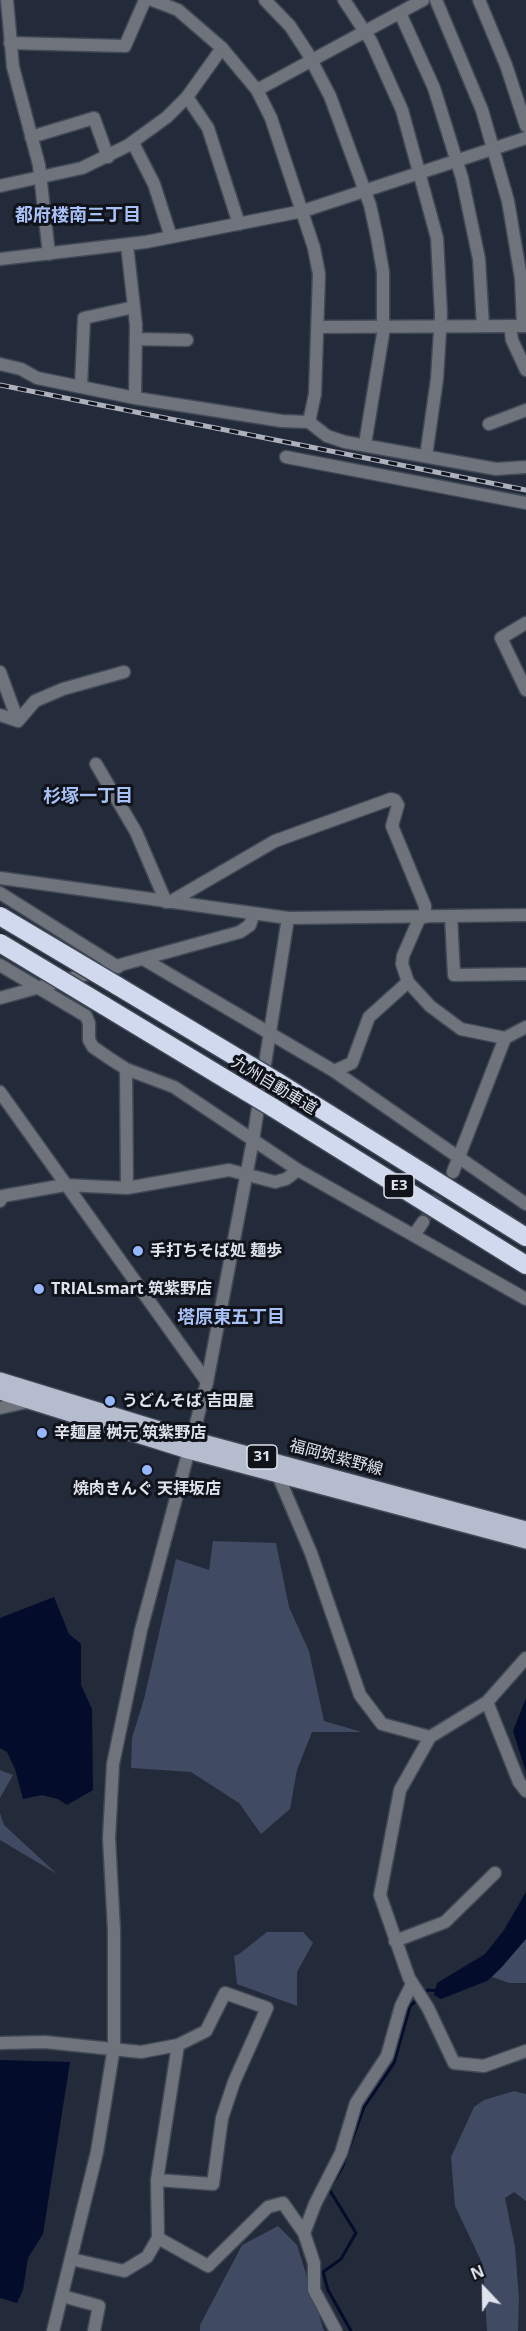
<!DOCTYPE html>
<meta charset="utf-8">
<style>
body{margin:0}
#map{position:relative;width:526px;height:2331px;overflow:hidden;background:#232a39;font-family:"Open Sans",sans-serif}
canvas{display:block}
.north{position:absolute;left:454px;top:2259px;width:60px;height:60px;-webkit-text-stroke:4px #10131a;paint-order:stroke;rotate:338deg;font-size:16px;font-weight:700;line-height:24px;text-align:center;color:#dfe3ee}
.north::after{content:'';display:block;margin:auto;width:21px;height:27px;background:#dfe3ee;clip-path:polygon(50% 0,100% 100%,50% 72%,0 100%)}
</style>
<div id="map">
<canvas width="526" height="2331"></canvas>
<div class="north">N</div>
</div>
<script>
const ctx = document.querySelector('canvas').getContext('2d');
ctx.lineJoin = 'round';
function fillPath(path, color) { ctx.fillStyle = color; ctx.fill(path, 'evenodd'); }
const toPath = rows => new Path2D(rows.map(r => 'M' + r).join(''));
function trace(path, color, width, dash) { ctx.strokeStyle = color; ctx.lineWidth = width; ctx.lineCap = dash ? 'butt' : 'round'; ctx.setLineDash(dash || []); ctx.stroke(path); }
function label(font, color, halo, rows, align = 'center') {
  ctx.font = font + ' "Open Sans","Noto Sans JP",sans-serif'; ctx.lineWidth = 6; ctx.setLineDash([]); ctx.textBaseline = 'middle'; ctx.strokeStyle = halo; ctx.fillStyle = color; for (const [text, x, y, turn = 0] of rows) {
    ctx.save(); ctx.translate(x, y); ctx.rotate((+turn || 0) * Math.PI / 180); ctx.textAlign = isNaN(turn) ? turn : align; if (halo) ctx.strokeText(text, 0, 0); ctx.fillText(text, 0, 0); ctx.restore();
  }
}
const green = toPath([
 [213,1541,276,1543,289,1607,309,1651,324,1721,362,1732,312,1732,297,1770,290,1809,261,1834,239,1803,191,1772,131,1768,132,1738,144,1699,176,1559,209,1570],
 [0,1770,13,1775,0,1798],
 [0,1813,4,1825,57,1874,0,1840],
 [267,1932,303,1932,313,1943,297,1972,297,2006,237,1984,234,1956,239,1954],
 [524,1939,526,1939,526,1983,509,1983,492,1977],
 [514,2091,526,2094,526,2201,514,2192,505,2198,515,2247,519,2299,518,2331,487,2331,483,2265,455,2206,451,2157,474,2107,484,2100],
 [278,2226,297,2245,324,2331,200,2331,200,2325,242,2245]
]);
const water = toPath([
 [54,1597,69,1634,81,1644,81,1685,92,1709,93,1790,67,1805,58,1799,42,1795,23,1799,15,1769,7,1752,0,1748,0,1618],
 [526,1698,526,1772,513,1731],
 [526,1892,526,1939,501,1968,487,1981,441,1999,434,1995,437,1983,485,1954,504,1930],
 [0,2060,70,2062,43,2234,28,2258,23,2290,17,2303,0,2298]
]);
const stream = toPath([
 [424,1993,428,1990,438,1991],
 [351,2331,328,2290,323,2272,341,2259,356,2233,329,2189,342,2168,364,2107,394,2063,410,2006,417,2000]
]);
const minorTunnel = toPath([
 [423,1222,453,1172]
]);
const minor = toPath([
 [7,0,13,67,39,165,49,254],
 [265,0,290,26,307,52,330,96,370,205,377,237,383,272,383,334,365,444],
 [344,0,371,41,402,110,437,238,441,315,437,379,426,456],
 [436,0,482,110,508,201,521,278,523,326],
 [400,13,434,88,462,178,479,259,483,326],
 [10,43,125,46,145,0],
 [257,90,423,0],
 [187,97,208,128,239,224],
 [31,137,94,118,108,157],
 [133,143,154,184,171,237],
 [0,186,82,168,127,146,167,117,187,97,222,48],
 [127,245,136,325,135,398],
 [0,259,146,242,303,211,526,138],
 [510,326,512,340,526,370],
 [136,339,187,340],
 [81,386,84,318,134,307],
 [489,424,526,410],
 [286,457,526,503],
 [526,623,501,638,526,690],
 [0,672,18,721],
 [0,715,18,721,35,701,63,689,124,672],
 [96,764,136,832,166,902],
 [0,893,118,967],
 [170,902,275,841,391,799,395,800,398,805,392,826,425,906,425,917],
 [451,916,454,975,526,974],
 [420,917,403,956,402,964,408,982,430,1006,461,1029,505,1038,526,1027],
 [145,960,334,1071,526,1204],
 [0,965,86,1016,89,1023,89,1040,93,1047,109,1058,126,1069,174,1087,298,1170,526,1299],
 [0,998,240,932,250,925,253,915],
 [126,1069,127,1188],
 [334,1071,352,1063,369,1017,408,982],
 [0,1092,207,1382],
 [453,1172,505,1038],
 [0,1201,3,1196,65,1185,127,1188,229,1170,275,1182,286,1179,298,1170],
 [414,1235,423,1222],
 [0,1408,27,1402],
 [277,1473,311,1553,360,1695,382,1724,430,1737],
 [526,1658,487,1702,430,1737,400,1790,380,1895,409,1978,428,2008,454,2063,484,2066,526,2051],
 [487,1702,519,1782,526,1791],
 [395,1941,445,1922,495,1873],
 [0,2043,45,2042,141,2052,178,2045,206,2031,225,1993,267,2008,234,2082,222,2118,213,2184,157,2180],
 [304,2233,315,2204,341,2153,356,2103,387,2056,401,2006,412,1984],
 [158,2238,208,2266,268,2207,283,2203,304,2233,314,2263,314,2290,336,2331],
 [71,2259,124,2271,147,2257,158,2238,157,2180,178,2045],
 [62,2296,99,2306,94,2331]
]);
const tertiary = toPath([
 [152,0,178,10,222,48,257,90,271,118,314,248,319,274,315,394,309,422],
 [479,0,506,65,526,126],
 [319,327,526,326],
 [0,364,21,369,37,378,135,398,282,421,309,422,327,436,345,442,496,469,526,467],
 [0,878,288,918,526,915],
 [53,2331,97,2152,114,2047,114,1930,109,1838,113,1764,141,1630,207,1382,253,1140,288,918]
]);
const primary = toPath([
 [0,1380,192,1439,526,1529],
 [0,1392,188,1451,526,1541]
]);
const motorway = toPath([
 [116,985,251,1066],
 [103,1005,247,1092],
 [276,1081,526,1237],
 [272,1107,526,1265]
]);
const rail = toPath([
 [0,385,526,490]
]);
const motorwayBridge = toPath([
 [0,916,116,985],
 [0,943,103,1005],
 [251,1066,276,1081],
 [247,1092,272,1107]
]);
const markers = [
 [138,1251,6,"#96b6fd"],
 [39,1289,6,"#96b6fd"],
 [110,1401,6,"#96b6fd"],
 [42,1433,6,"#96b6fd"],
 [147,1470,6,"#96b6fd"]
];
const shields = [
 [399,1186,30],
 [262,1457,30]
];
const shieldNames = [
 ["E3",399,1186],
 ["31",262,1457]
];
const streetNames = [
 ["九州自動車道",274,1086,31],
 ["福岡筑紫野線",336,1458,15]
];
const poiNames = [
 ["手打ちそば処 麺歩",150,1251],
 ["TRIALsmart 筑紫野店",51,1289],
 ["うどんそば 吉田屋",122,1401],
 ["辛麺屋 桝元 筑紫野店",54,1433],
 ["焼肉きんぐ 天拝坂店",147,1489,"center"]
];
const neighbourhoodNames = [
 ["都府楼南三丁目",78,216],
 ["杉塚一丁目",88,797],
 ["塔原東五丁目",231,1318]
];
fillPath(green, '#404a62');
fillPath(water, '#030c2b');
trace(stream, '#030c2b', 3);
trace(minorTunnel, '#3f4654', 12, [12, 6]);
trace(minor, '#414856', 15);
trace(tertiary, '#414856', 15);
trace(primary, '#414856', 18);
trace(motorway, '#414856', 21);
trace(minor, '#6f737b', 12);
trace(tertiary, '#6f737b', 12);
trace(primary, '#b5bccd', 15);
trace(motorway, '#d0d9ee', 18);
trace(rail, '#acb1bd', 5);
trace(rail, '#10131a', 3, [9]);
trace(motorwayBridge, '#414856', 21, []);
trace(motorwayBridge, '#d0d9ee', 18);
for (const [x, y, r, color] of markers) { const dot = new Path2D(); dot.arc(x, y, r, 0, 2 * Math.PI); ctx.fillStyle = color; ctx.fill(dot); trace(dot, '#10131a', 2); }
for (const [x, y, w] of shields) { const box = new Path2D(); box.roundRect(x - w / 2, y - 12, w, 24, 4.5); ctx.fillStyle = '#10131a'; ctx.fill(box); trace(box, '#dfe3ee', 1.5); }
label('bold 15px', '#dfe3ee', null, shieldNames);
label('16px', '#dfe3ee', '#10131a', streetNames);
label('bold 16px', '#dfe3ee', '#10131a', poiNames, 'left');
label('bold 18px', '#a8c1f6', '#10131a', neighbourhoodNames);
</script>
